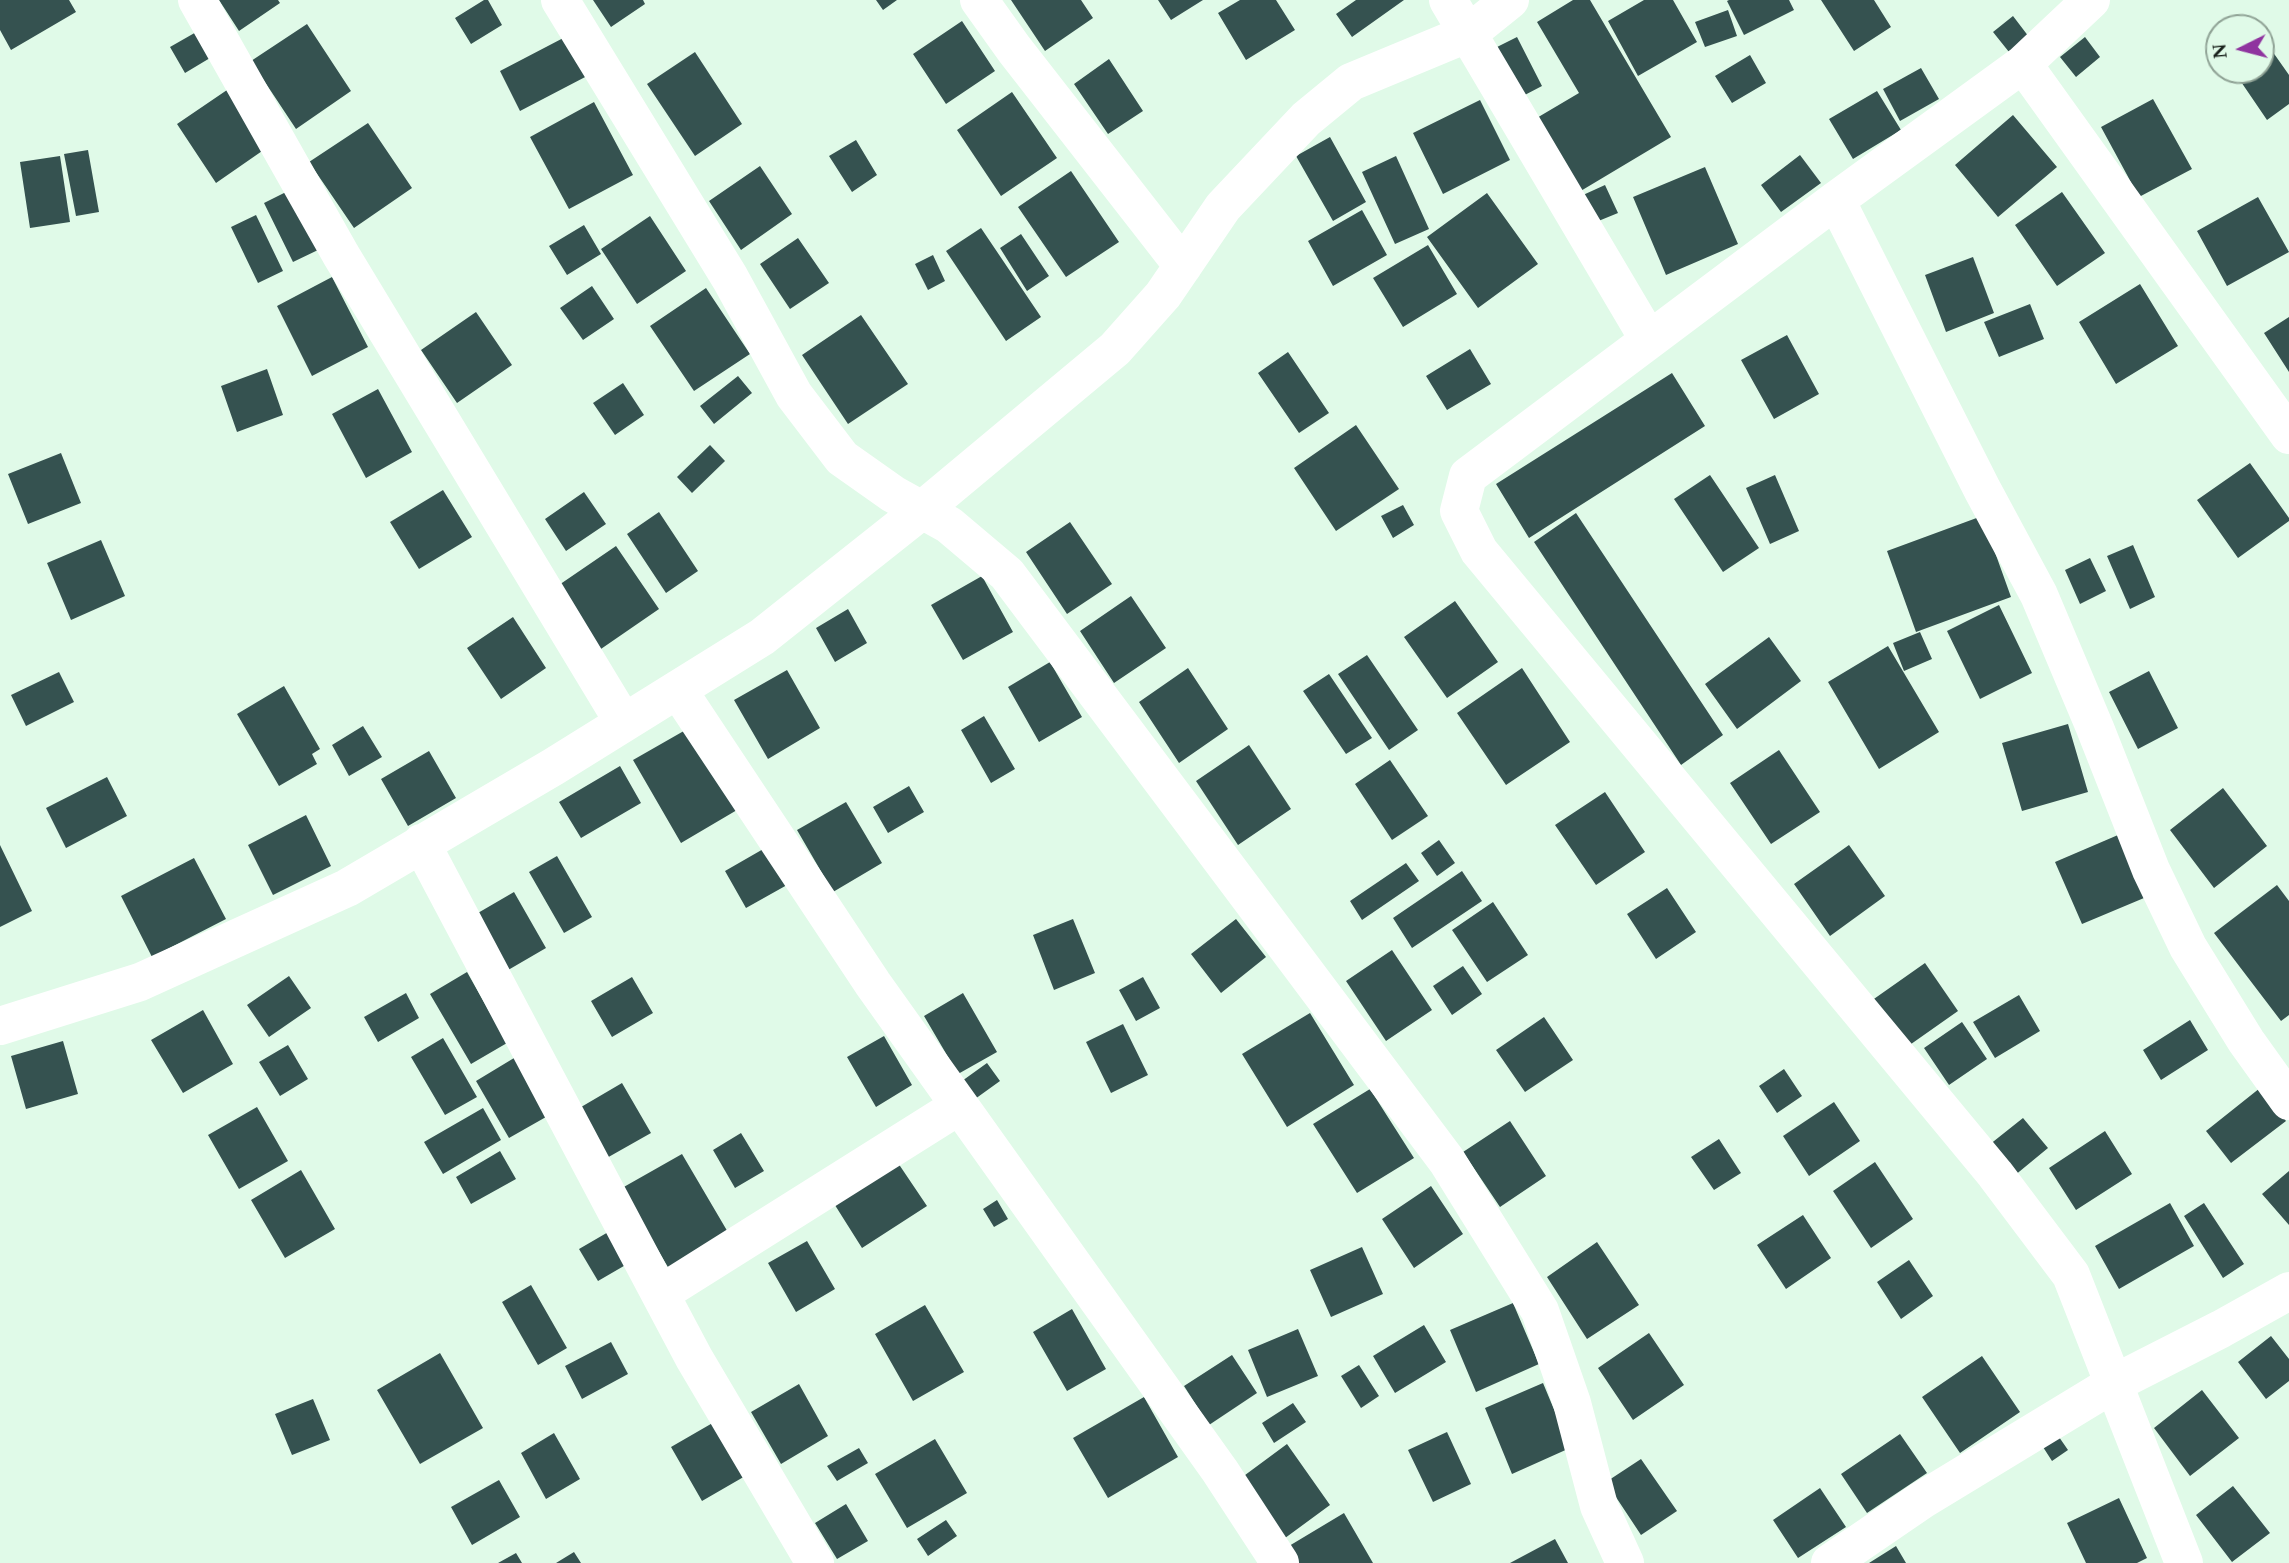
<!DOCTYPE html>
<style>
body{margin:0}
#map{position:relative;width:2289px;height:1563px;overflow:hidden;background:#e0fae8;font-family:Spectral,serif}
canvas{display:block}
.north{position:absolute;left:2205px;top:14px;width:70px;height:70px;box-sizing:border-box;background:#e0fae8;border:2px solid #90a396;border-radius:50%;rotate:264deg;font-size:19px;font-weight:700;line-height:28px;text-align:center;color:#18211b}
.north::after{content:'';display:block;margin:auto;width:24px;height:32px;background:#8f349f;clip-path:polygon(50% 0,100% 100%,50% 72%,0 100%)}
</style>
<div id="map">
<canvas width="2289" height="1563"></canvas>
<div class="north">N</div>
</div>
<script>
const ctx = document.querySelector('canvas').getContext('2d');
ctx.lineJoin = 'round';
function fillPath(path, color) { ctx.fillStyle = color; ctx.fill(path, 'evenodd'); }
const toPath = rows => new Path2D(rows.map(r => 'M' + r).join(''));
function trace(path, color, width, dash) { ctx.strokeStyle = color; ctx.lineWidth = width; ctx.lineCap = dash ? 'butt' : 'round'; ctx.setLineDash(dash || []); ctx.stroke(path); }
const building = toPath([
 [0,0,69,0,76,12,11,50,0,30],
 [219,0,278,0,280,3,239,31],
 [484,0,488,0,502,25,471,44,455,18],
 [593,0,643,0,645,4,611,27],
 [876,0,897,0,883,10],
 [1011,0,1081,0,1093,18,1045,51],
 [1158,0,1203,0,1171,20],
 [1240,0,1276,0,1295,30,1246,60,1218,13],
 [1356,0,1404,0,1352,37,1336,14],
 [1573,0,1590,0,1671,137,1579,192,1535,119,1579,93,1537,22],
 [1644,0,1673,0,1697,42,1638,76,1608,21],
 [1729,0,1789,0,1794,10,1744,35,1727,1],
 [1821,0,1874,0,1891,27,1854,51],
 [1728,10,1737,36,1705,47,1695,22],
 [2013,16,2029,37,2009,52,1993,32],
 [962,21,995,71,946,104,913,54],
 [307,24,351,91,296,129,251,61],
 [205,27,220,52,185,73,170,47],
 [569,35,589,75,520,111,500,71],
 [1517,37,1542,86,1519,98,1495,48],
 [2085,37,2100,57,2076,77,2060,57],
 [2263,38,2289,75,2289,104,2267,120,2233,70,2261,70,2261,39],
 [695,52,742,124,695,156,647,84],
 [1750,55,1766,83,1732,103,1715,76],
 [1109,59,1143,111,1108,134,1074,84],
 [1921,68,1939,99,1900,121,1883,89],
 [227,90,265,149,216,183,177,124],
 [1877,91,1901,130,1853,159,1829,119],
 [1012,92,1057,158,1001,196,957,130],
 [2153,99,2192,169,2139,197,2101,127],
 [1480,100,1510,160,1443,194,1413,133],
 [594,102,633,175,569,209,530,137],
 [2013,115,2057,167,1998,217,1955,165],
 [368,123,412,188,354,228,309,162],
 [1330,137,1366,202,1333,221,1296,156],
 [856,140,877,175,852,192,829,156],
 [88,150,99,212,76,216,64,154],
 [1800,155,1821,183,1781,212,1761,185],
 [60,156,70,222,30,228,20,162],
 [1396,156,1429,229,1395,244,1362,172],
 [760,166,792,214,741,250,709,201],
 [1705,167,1738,244,1666,275,1633,197],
 [1071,171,1119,242,1066,277,1018,207],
 [1605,185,1618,213,1596,222,1583,195],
 [288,191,318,250,293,262,264,203],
 [2062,192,2105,253,2057,286,2015,225],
 [1487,193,1538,264,1478,308,1427,237],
 [2258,197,2289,252,2227,286,2197,231],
 [1362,210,1387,255,1333,286,1308,241],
 [256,215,283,271,258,283,231,227],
 [650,216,686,271,637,304,601,249],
 [584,225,601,254,567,275,549,246],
 [981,228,1041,317,1006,341,946,251],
 [1021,234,1049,276,1027,291,1000,248],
 [798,238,829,283,790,309,760,264],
 [1428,245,1457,294,1403,327,1373,278],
 [933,255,945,281,928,290,915,264],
 [1973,257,1994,313,1946,332,1925,275],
 [332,277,368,347,312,376,277,306],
 [2140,284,2178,346,2116,384,2079,322],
 [592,286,614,319,583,340,560,308],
 [706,288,750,354,694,391,650,326],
 [2030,304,2044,339,1999,357,1984,322],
 [476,312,512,365,457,403,421,350],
 [861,315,908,384,848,424,802,355],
 [2289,317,2289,372,2264,333],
 [1787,335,1819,394,1774,419,1741,360],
 [1470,349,1491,384,1447,410,1426,376],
 [1288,352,1329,413,1299,433,1258,373],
 [267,369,283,415,237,432,221,386],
 [1672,373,1705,426,1529,538,1496,484],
 [738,376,752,393,714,424,700,406],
 [623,383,644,415,615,435,593,403],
 [378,389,412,452,366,478,332,414],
 [1356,425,1399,489,1336,531,1294,468],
 [710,445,725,461,692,493,677,477],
 [61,453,81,503,28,524,8,474],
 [2250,463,2289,518,2289,521,2238,558,2197,500],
 [1710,475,1759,548,1723,572,1674,499],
 [1775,475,1799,531,1770,544,1746,488],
 [443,490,472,537,419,569,390,522],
 [584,492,606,524,566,551,545,519],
 [1403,505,1414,525,1393,538,1381,516],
 [659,512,698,571,666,593,627,534],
 [1576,513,1723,735,1681,765,1534,542],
 [1982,516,2011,597,1916,632,1887,551],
 [1070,522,1112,584,1067,614,1026,552],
 [101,540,125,596,71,620,47,563],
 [2133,545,2155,597,2130,609,2107,556],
 [616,546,659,609,598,651,556,587],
 [2090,558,2106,591,2080,604,2065,570],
 [982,576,1013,632,963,660,931,605],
 [1131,596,1166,648,1114,683,1080,631],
 [1455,601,1498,662,1447,698,1404,637],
 [1999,605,2032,673,1980,699,1947,631],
 [848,609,867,643,835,662,816,628],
 [513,617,546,668,501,699,467,648],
 [1920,632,1932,659,1904,671,1893,643],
 [1769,637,1801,681,1737,729,1705,684],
 [1888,646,1939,732,1879,769,1828,682],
 [1367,655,1418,730,1389,750,1338,674],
 [1050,662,1082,717,1039,742,1008,687],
 [1188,668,1228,729,1179,763,1139,702],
 [1522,668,1570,742,1506,785,1457,713],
 [787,670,820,728,768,759,734,700],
 [2149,671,2178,728,2138,749,2109,692],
 [59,672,74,702,26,726,11,695],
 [1329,674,1372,738,1346,754,1303,691],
 [284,686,320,749,312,754,317,764,279,786,237,714],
 [984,716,1015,769,991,783,961,730],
 [2068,724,2088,792,2022,811,2002,743],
 [363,726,382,757,349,776,332,745],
 [689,728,737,810,681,843,633,760],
 [1249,745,1291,809,1238,845,1196,781],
 [1779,750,1820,812,1771,844,1730,783],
 [429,751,456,798,408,826,381,779],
 [1390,760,1428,816,1392,840,1355,784],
 [620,766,641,803,581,838,559,802],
 [107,777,127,816,66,848,46,808],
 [909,786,924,812,888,833,873,807],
 [2223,788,2267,846,2214,888,2170,830],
 [1605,792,1645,852,1596,885,1555,825],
 [846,802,882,863,833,892,797,830],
 [306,815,331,866,273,895,248,845],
 [2118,835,2144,898,2082,924,2055,862],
 [1439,840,1455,863,1437,876,1421,853],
 [0,845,32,911,0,927],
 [1849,845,1885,896,1830,936,1794,884],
 [765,848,787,885,746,908,725,871],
 [557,856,592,917,564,933,529,872],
 [194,858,226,919,152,957,121,896],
 [1406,863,1419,881,1362,920,1350,901],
 [1462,871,1482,901,1412,948,1393,918],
 [2277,885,2289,901,2289,1015,2281,1021,2214,933],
 [1667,888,1696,932,1656,959,1627,914],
 [514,892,546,948,503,973,471,917],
 [1493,902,1528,955,1487,982,1452,930],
 [1073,919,1095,973,1054,990,1033,935],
 [1236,919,1266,957,1221,993,1191,954],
 [1392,950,1432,1010,1386,1041,1346,981],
 [1925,963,1958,1011,1904,1049,1871,1001],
 [1463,966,1482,994,1452,1015,1433,986],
 [467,972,507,1043,471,1064,430,994],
 [289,976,311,1008,269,1037,247,1005],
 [632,977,653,1013,612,1037,591,1001],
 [1143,977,1160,1008,1136,1021,1119,990],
 [406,993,419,1018,378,1042,364,1017],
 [963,993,997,1052,958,1074,924,1016],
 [2019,995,2040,1031,1995,1058,1973,1022],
 [203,1010,233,1064,183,1093,151,1040],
 [1310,1013,1354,1085,1287,1127,1242,1054],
 [1544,1017,1573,1060,1525,1092,1496,1050],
 [2190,1020,2208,1050,2161,1080,2143,1050],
 [1962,1022,1987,1059,1949,1085,1924,1048],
 [1123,1024,1148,1075,1111,1093,1086,1042],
 [884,1036,912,1085,876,1107,847,1057],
 [443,1038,477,1097,445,1115,411,1057],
 [63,1041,78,1094,26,1109,11,1056],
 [288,1045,308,1079,280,1096,259,1062],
 [519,1055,553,1113,509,1138,476,1081],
 [987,1063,1000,1081,975,1099,962,1081],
 [1784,1069,1802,1096,1777,1113,1759,1086],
 [622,1083,651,1133,605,1159,576,1110],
 [2260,1088,2286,1121,2231,1163,2206,1131],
 [1370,1089,1414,1158,1357,1193,1313,1124],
 [1834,1102,1860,1141,1809,1176,1783,1136],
 [257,1107,288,1161,239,1189,208,1135],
 [483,1108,501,1140,443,1174,424,1142],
 [2023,1118,2048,1148,2014,1176,1989,1145],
 [1510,1121,1546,1176,1500,1207,1463,1152],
 [2105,1131,2132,1174,2076,1210,2049,1168],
 [741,1133,764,1171,735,1188,713,1150],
 [1719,1139,1741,1173,1714,1190,1691,1157],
 [500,1151,516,1179,471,1204,456,1177],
 [682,1154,729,1234,669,1269,622,1188],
 [896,1160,927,1206,862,1248,833,1202],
 [1875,1162,1913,1219,1871,1248,1833,1191],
 [301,1170,335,1229,285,1258,251,1200],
 [2289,1171,2289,1225,2262,1194],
 [1431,1186,1463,1234,1414,1268,1382,1219],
 [997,1200,1008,1219,994,1227,983,1209],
 [2170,1203,2194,1246,2119,1289,2095,1246],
 [2204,1203,2244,1264,2223,1278,2184,1216],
 [1803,1215,1831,1258,1786,1289,1757,1245],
 [610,1231,629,1263,598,1281,579,1249],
 [807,1241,835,1289,796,1312,768,1263],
 [1597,1242,1639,1305,1587,1339,1547,1277],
 [1362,1247,1383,1294,1331,1317,1310,1270],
 [1909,1260,1933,1296,1901,1319,1877,1282],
 [531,1285,567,1348,538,1365,502,1302],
 [1513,1303,1539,1364,1476,1392,1450,1330],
 [925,1305,964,1372,913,1401,875,1334],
 [1072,1309,1106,1369,1067,1391,1033,1332],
 [1424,1325,1446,1362,1395,1393,1373,1356],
 [1298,1329,1318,1376,1267,1397,1248,1350],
 [1649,1333,1684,1385,1633,1420,1598,1368],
 [2271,1336,2289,1359,2289,1381,2266,1399,2238,1362],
 [611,1342,628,1374,582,1399,565,1366],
 [440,1353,483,1428,420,1464,377,1390],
 [1232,1355,1257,1393,1209,1425,1184,1386],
 [1982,1356,2020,1412,1960,1453,1922,1397],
 [1359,1365,1379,1396,1361,1408,1341,1376],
 [1543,1383,1570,1448,1512,1474,1485,1408],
 [799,1384,828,1436,781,1464,751,1412],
 [2202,1390,2239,1438,2190,1476,2154,1428],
 [1144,1397,1178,1457,1108,1498,1073,1438],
 [313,1399,330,1440,292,1455,275,1414],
 [1293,1403,1306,1422,1274,1443,1262,1423],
 [716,1421,747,1475,702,1501,671,1447],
 [1447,1432,1471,1484,1433,1502,1408,1450],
 [554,1433,580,1479,546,1499,521,1453],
 [1900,1434,1927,1473,1867,1513,1841,1474],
 [2059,1437,2068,1450,2052,1461,2043,1447],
 [935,1439,967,1493,907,1528,875,1474],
 [1287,1444,1330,1505,1281,1541,1237,1481],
 [859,1448,868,1463,837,1481,827,1466],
 [1641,1459,1677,1511,1641,1535,1606,1482],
 [499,1480,520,1517,472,1545,451,1507],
 [2233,1486,2270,1533,2232,1562,2196,1515],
 [1820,1488,1846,1527,1798,1558,1773,1520],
 [2119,1498,2147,1558,2137,1563,2086,1563,2067,1523],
 [846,1504,868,1541,837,1559,815,1523],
 [1344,1513,1373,1563,1299,1563,1289,1546],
 [946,1520,957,1536,928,1556,917,1539],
 [1555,1539,1568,1563,1510,1563],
 [1896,1546,1906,1563,1869,1563],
 [574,1552,581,1563,556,1563],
 [516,1553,522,1563,498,1563]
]);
const street = toPath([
 [197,0,341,255,624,723],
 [560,0,730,278,794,395,842,458,893,494,949,525,1007,574,1447,1161,1540,1311,1572,1403,1599,1506,1625,1563],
 [979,0,1014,49,1183,266],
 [1448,0,1649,340],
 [2091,0,2023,64,1836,200,1468,476,1459,511,1479,551,1995,1174,2071,1275,2184,1563],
 [2023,64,2289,435],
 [1836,200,1982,489,2039,595,2095,728,2151,870,2188,947,2246,1041,2289,1101],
 [678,690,873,984,1220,1471,1280,1563],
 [421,843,694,1358,815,1563],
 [0,1026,140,982,347,888,553,767,762,637,922,510,1115,349,1163,295,1223,207,1306,119,1351,82,1469,33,1510,0],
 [660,1294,959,1106],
 [1830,1563,1922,1500,2113,1384,2221,1329,2289,1291]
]);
fillPath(building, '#355250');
trace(street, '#fff', 38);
</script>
